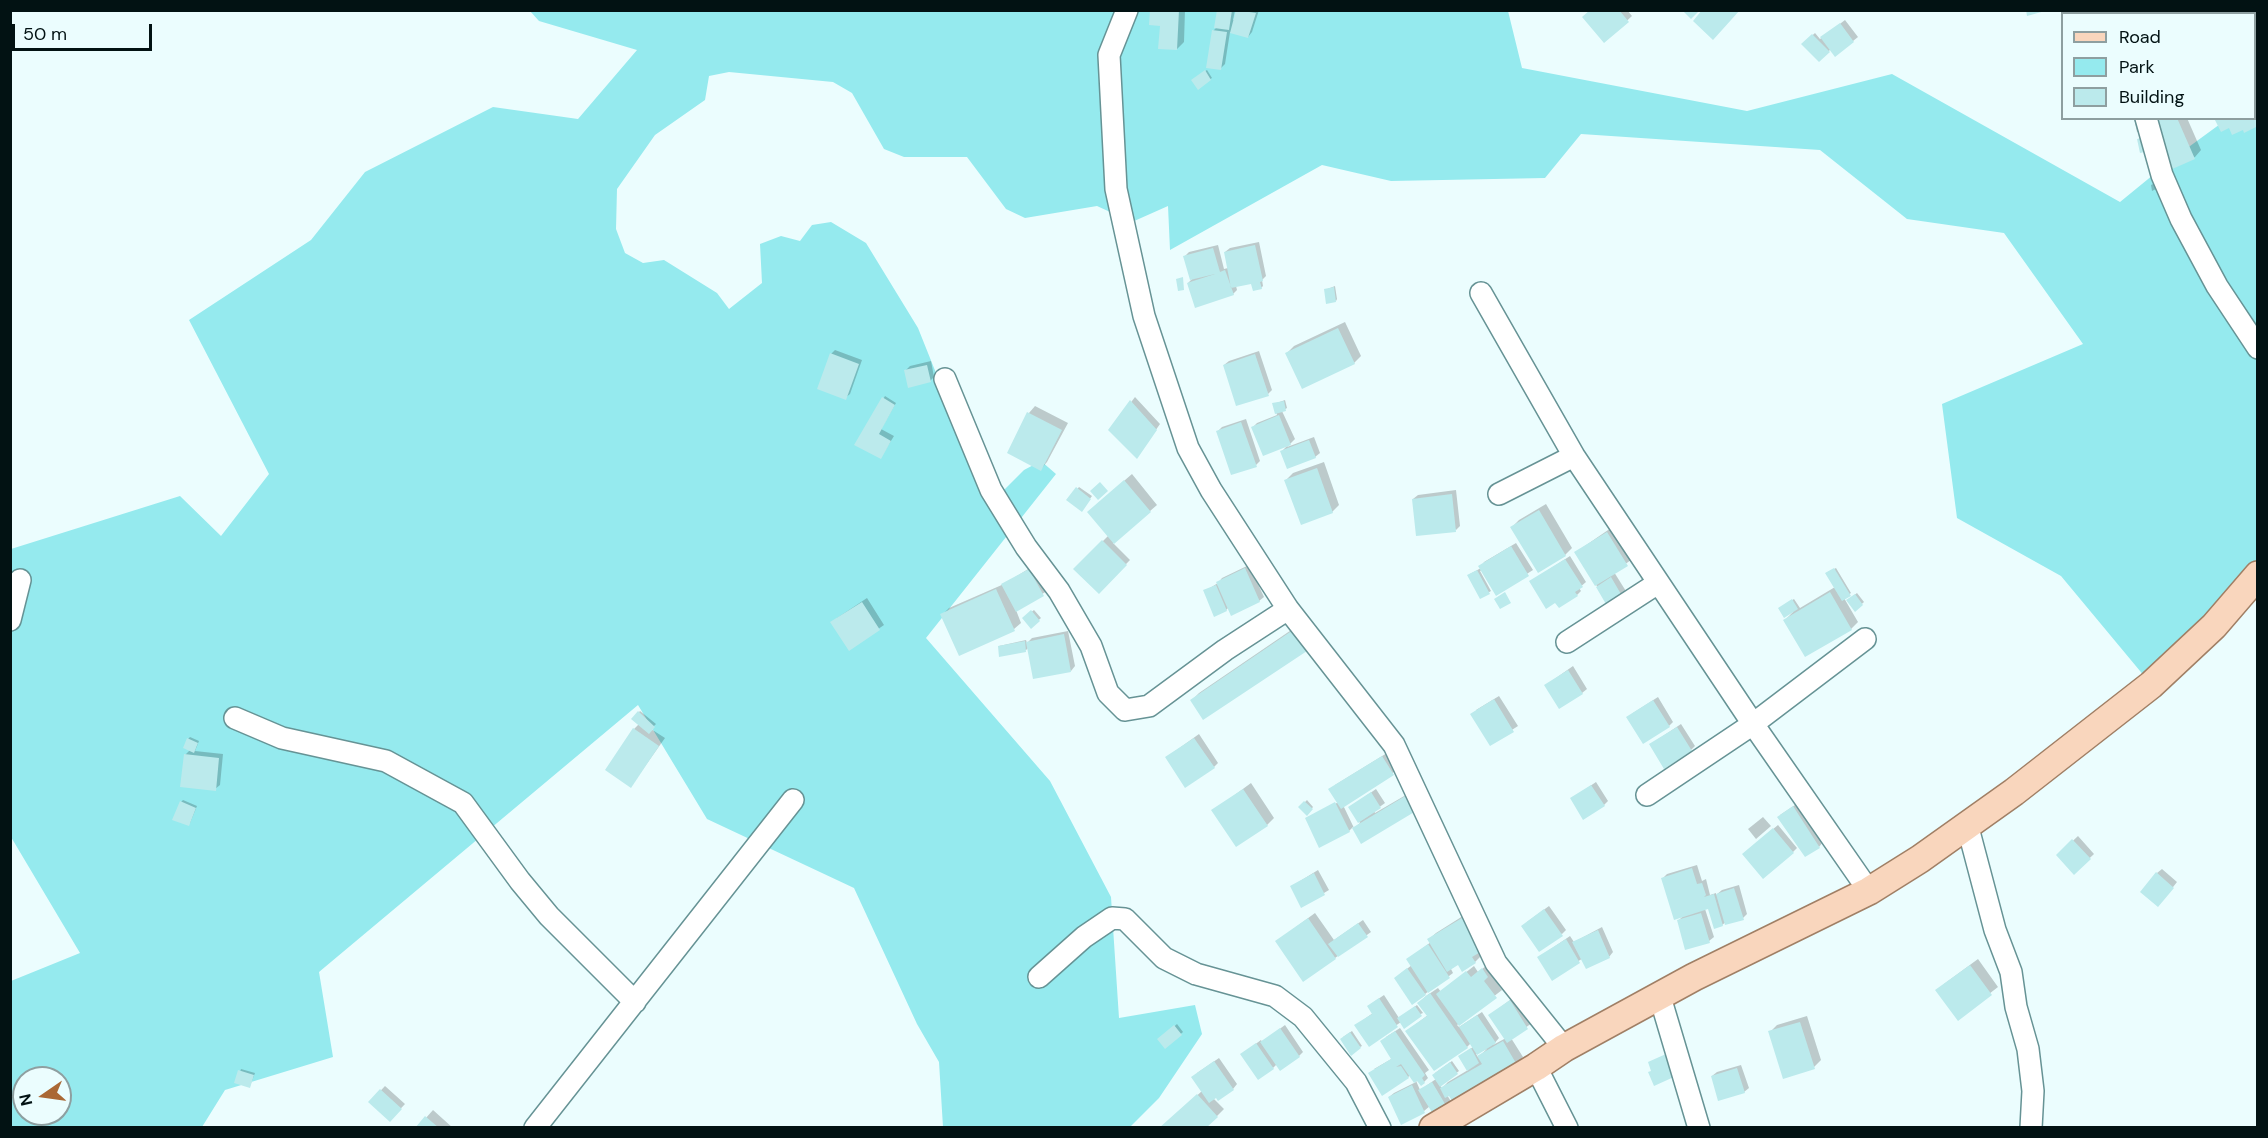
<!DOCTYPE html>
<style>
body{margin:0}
#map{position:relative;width:2268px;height:1138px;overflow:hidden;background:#ebfdfe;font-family:"DM Sans",sans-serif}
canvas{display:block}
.frame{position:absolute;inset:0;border:12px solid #021213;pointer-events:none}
.legend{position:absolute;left:2061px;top:12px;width:195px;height:108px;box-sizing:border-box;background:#ebfdfe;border:2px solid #8e9fa0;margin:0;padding:8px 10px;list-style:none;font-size:18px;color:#021213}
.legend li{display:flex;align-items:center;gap:12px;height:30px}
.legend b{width:30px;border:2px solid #8e9fa0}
.north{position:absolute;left:12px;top:1066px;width:60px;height:60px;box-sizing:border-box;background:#ebfdfe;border:2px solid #8e9fa0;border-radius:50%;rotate:257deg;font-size:16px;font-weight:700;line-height:24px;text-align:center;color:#021213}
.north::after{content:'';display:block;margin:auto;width:21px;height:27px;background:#aa6835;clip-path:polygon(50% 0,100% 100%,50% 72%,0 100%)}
.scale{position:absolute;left:12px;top:24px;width:140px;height:27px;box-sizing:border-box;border:3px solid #021213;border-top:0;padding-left:8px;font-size:18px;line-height:21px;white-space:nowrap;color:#021213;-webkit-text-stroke:4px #ebfdfe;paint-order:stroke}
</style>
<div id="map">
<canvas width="2268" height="1138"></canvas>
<div class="frame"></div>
<ul class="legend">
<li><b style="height:8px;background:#f9d6bd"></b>Road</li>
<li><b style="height:16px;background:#95eaee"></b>Park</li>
<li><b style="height:16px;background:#bbeaec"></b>Building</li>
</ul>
<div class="north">N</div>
<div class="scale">50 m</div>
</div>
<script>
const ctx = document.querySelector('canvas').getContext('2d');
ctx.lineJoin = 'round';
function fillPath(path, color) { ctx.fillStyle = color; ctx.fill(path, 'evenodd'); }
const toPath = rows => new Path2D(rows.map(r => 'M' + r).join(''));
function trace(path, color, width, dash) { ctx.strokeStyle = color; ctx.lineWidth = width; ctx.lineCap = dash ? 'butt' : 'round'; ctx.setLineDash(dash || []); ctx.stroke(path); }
const green = toPath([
 [530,11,1508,11,1522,68,1747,111,1892,74,2120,202,2175,157,2227,119,2254,118,2257,97,2257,589,2150,683,2061,576,1957,518,1942,404,2083,344,2004,233,1907,219,1820,150,1581,134,1545,178,1391,181,1322,165,1170,250,1168,206,1132,222,1097,206,1025,218,1006,209,967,157,904,157,884,149,852,93,833,82,729,72,709,76,705,100,655,135,617,189,616,229,625,253,643,263,664,260,717,293,729,309,762,283,760,244,781,236,800,241,812,225,831,222,866,243,918,328,958,428,985,448,994,500,1024,470,1041,461,1056,474,926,638,1050,781,1111,897,1119,1018,1195,1005,1202,1034,1159,1098,1130,1127,943,1127,939,1062,917,1024,854,888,707,819,638,705,319,972,333,1057,225,1090,202,1127,11,1127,11,981,80,953,11,837,11,549,180,496,221,536,269,474,189,320,311,240,365,172,493,107,578,119,637,50,539,21],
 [24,1078,60,1078,60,1114,24,1114]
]);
const shadow = toPath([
 [1151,10,1185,10,1184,42,1177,49],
 [1218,10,1235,10,1233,20,1235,20,1238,10,1259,10,1252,32,1248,37,1230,32,1225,64,1221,68,1213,31,1216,28],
 [1591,10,1627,10,1632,16,1605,41],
 [1845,20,1858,37,1853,41,1831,49,1819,60,1803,44,1815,33,1820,39],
 [2258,65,2258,124,2244,128,2230,126,2254,118,2254,66],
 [1207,70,1212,78,1210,79,1195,78],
 [2134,118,2145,118,2146,130,2137,132],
 [2150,118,2187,118,2201,150,2195,157,2170,168],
 [2157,182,2158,188,2152,191,2151,185],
 [1259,242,1266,276,1262,280,1263,286,1261,288,1257,281,1236,286,1237,290,1233,294,1188,283,1194,277,1185,256,1189,252,1218,245,1224,269,1228,268,1225,252,1230,248],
 [1335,286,1337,299,1336,301,1325,290],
 [1345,322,1361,356,1354,363,1287,353,1294,346],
 [835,350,862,360,850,394,845,398,831,354],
 [1259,351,1272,390,1268,394,1224,365,1229,361],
 [931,361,934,377,930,381,905,371,910,366],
 [885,396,896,403,881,429,894,436,881,457,856,444],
 [1135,397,1160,424,1137,457,1110,430],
 [1285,400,1287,408,1282,411,1295,439,1287,447,1314,437,1320,453,1315,457,1282,451,1289,444,1253,427,1257,423,1277,415,1274,404],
 [1035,406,1068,423,1047,462,1041,469,1009,452,1029,413],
 [1246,419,1260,461,1256,465,1218,431,1222,427],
 [1324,462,1339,505,1332,512,1286,480,1293,473],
 [1132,474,1157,505,1113,543,1130,560,1099,592,1075,569,1109,535,1096,505],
 [1079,487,1092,496,1083,508,1068,500],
 [1456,490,1460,526,1456,530,1413,499,1418,495],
 [1546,504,1572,548,1565,555,1512,527,1519,520],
 [1611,528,1631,560,1614,572,1629,596,1611,609,1576,552],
 [1516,543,1533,570,1497,593,1482,570,1480,571,1491,591,1481,597,1470,574,1481,568,1484,562],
 [1570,556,1586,582,1579,588,1581,591,1577,595,1531,581],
 [1249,565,1264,597,1259,601,1229,607,1226,610,1205,591,1218,583,1222,578],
 [1033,566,1047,591,1016,610,1021,623,1014,629,960,654,942,615,949,608,1004,584],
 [1836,568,1851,593,1844,598,1858,622,1851,629,1785,620,1793,612,1782,607,1794,599,1800,608,1835,587,1828,572],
 [1857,593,1864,602,1855,610,1848,600],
 [867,598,884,625,849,649,837,618],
 [1034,610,1041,618,1031,627,1024,618],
 [1303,622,1316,641,1192,700,1199,693],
 [1068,631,1075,666,1071,671,1029,647,1026,650,999,646,1026,640,1027,643,1032,638],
 [1573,666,1587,689,1582,693,1546,685],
 [1499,696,1518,726,1490,744,1476,710],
 [1658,697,1673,722,1669,726,1633,713],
 [640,711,656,724,651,729,665,738,631,786,634,729,639,724,633,719],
 [1681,724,1695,746,1691,750,1651,744],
 [1199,734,1218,763,1214,767,1167,757],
 [190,737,199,741,195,751,223,754,220,785,215,789,185,755,190,750,188,739],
 [1387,753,1397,770,1343,805,1354,828,1360,823,1350,807,1376,789,1385,803,1374,811,1375,813,1411,792,1362,842,1353,827,1349,831,1306,818,1343,800,1335,785],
 [1596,782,1608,801,1604,805,1571,799],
 [1251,783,1274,818,1267,825,1213,811],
 [183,800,197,806,190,823,181,802],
 [1307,800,1313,807,1307,814,1300,807],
 [1798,803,1823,842,1819,847,1780,815],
 [1763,817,1771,826,1756,839,1748,829],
 [1778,825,1797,848,1793,852,1748,850],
 [2078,836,2094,854,2074,873,2058,855],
 [1697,865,1702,881,1706,879,1710,895,1716,893,1716,895,1722,890,1739,885,1747,914,1743,918,1726,922,1722,925,1709,906,1705,909,1714,937,1709,941,1678,921,1684,915,1663,878,1667,874],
 [2162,869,2177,882,2162,901,2157,873],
 [1318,870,1329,890,1302,906,1292,886],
 [1549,906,1566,930,1562,934,1527,922],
 [1474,909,1482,955,1475,962,1459,963,1451,969,1453,973,1425,994,1400,974,1412,965,1408,959,1431,942,1429,939,1436,933],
 [1315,913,1334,940,1363,920,1371,932,1335,958,1277,941],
 [1602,927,1613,952,1609,957,1583,958,1552,979,1539,957,1570,936,1574,942],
 [1978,959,1998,987,1958,1018,1944,984],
 [1490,963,1494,969,1490,973,1502,990,1457,1025,1459,1027,1482,1012,1499,1038,1493,1045,1506,1038,1490,1015,1514,997,1532,1023,1511,1038,1523,1057,1516,1064,1447,1095,1452,1103,1448,1107,1430,1106,1424,1111,1389,1097,1394,1093,1416,1082,1411,1075,1408,1077,1374,1069,1393,1058,1386,1037,1400,1028,1429,1070,1425,1073,1428,1078,1424,1082,1414,1076,1420,1090,1436,1079,1435,1073,1452,1061,1459,1071,1440,1085,1442,1088,1448,1082,1468,1070,1461,1055,1473,1047,1471,1043,1467,1047,1407,1031,1428,1015,1419,1003,1426,996,1438,988,1441,992,1474,966,1478,972],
 [1487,1049,1478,1057,1476,1054],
 [1384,995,1399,1018,1417,1005,1423,1013,1401,1022,1369,1044,1356,1025,1373,1013,1368,1006],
 [1807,1016,1821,1060,1814,1067,1770,1032,1777,1025],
 [1177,1024,1183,1032,1165,1047,1159,1040],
 [1285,1025,1303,1052,1299,1056,1277,1064,1273,1068,1242,1054,1261,1040,1262,1042],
 [1352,1031,1362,1046,1360,1047,1343,1037],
 [1219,1058,1237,1084,1233,1089,1213,1098,1224,1109,1217,1116,1161,1128,1202,1091,1197,1073],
 [1741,1065,1749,1088,1744,1092,1712,1076,1717,1072],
 [241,1069,255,1073,250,1086,236,1082],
 [385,1086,405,1104,390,1120,370,1102],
 [433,1110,453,1128,417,1128]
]);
const building = toPath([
 [1150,10,1179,10,1177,50,1158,49,1160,26,1149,25],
 [1217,10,1232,10,1229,30,1214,28],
 [1236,10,1256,13,1248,38,1230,33],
 [1590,10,1619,10,1629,22,1604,43,1582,17],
 [1682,10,1700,10,1691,19],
 [1702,10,1740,10,1713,40,1693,21],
 [2026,10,2045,10,2045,11,2027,16],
 [2222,10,2258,10,2258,17,2254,18,2254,14,2222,14],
 [1840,23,1854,42,1835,57,1820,37],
 [1212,30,1227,32,1221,70,1206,68],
 [1812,34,1830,52,1819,62,1801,44],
 [1205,70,1211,80,1198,90,1191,80],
 [2254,82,2258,88,2258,126,2244,133,2243,130,2232,135,2229,128,2221,132,2214,118,2254,118],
 [2149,118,2177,118,2195,159,2170,170],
 [2149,136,2153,150,2140,153,2137,139],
 [1255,245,1263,281,1260,282,1262,289,1253,291,1251,284,1231,288,1224,252],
 [1213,248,1220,272,1225,270,1234,295,1195,308,1187,283,1215,274,1190,280,1183,256],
 [1183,277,1184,290,1178,291,1176,279],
 [1334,287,1336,302,1326,304,1324,289],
 [1338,328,1355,364,1302,389,1285,353],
 [830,353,859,364,846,400,817,389],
 [1255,354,1269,396,1236,406,1223,365],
 [927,365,931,382,908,388,904,370],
 [882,397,895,405,879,434,891,441,881,459,854,445],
 [1130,400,1157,430,1137,459,1108,430],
 [1284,401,1286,411,1275,414,1272,403],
 [1027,412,1062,430,1041,471,1007,453],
 [1279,415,1291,445,1263,456,1251,427],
 [1241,422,1257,467,1231,475,1216,431],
 [1309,440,1316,458,1287,469,1280,451],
 [1317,468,1333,513,1301,525,1284,480],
 [1124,480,1151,512,1114,544,1087,512],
 [1100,482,1108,491,1098,500,1090,491],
 [1076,487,1091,499,1082,512,1066,500],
 [1452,494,1456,532,1416,536,1412,499],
 [1539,510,1566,556,1538,573,1510,527],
 [1607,532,1628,566,1595,586,1574,552],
 [1102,540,1127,565,1099,594,1073,569],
 [1511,546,1529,576,1496,596,1478,566],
 [1565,559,1583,587,1575,592,1578,596,1559,608,1555,603,1546,609,1529,581],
 [1245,568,1260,602,1231,616,1216,582],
 [1834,568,1851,596,1842,601,1825,573],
 [1029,569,1044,596,1016,612,1001,584],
 [1477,570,1490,594,1480,599,1467,575],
 [1611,577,1625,601,1610,611,1596,587],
 [1216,585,1227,611,1214,617,1203,590],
 [996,589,1015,631,959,656,940,614],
 [1505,592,1511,603,1500,609,1494,599],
 [1830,592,1852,630,1805,657,1783,620],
 [1855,594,1863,605,1855,612,1846,600],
 [1792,599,1798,609,1784,618,1778,608],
 [862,602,880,630,849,651,830,622],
 [1031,610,1040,621,1031,629,1022,618],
 [1296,628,1310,649,1203,720,1190,700],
 [1064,634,1071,672,1033,679,1026,642],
 [1025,641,1026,652,999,657,998,646],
 [1568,670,1583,694,1559,709,1544,685],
 [1494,699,1514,732,1490,746,1470,714],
 [1653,700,1670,727,1643,744,1626,717],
 [638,711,655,727,649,734,631,719],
 [1677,727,1692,751,1664,769,1649,744],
 [633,728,659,746,631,788,605,770],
 [187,738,198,743,194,753,183,748],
 [1194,738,1215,768,1185,788,1165,757],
 [184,754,219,758,216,791,180,787],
 [1382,756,1394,775,1341,809,1328,789],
 [1591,785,1605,806,1583,820,1570,798],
 [1243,789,1268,826,1236,847,1211,810],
 [1371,792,1381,808,1358,823,1348,807],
 [1407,795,1416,811,1361,844,1352,828],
 [180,801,196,808,189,826,172,820],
 [1304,801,1313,809,1307,816,1298,807],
 [1335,802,1350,832,1319,848,1305,818],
 [1793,806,1820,848,1805,857,1777,817],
 [1773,828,1794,853,1763,879,1742,854],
 [2072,839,2091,859,2074,875,2056,855],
 [1692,868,1697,884,1702,883,1706,895,1704,897,1714,894,1723,926,1714,929,1708,909,1674,920,1661,878],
 [2156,872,2174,888,2158,907,2140,892],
 [1314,873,1325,895,1301,908,1290,886],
 [1734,888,1744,920,1725,925,1716,894],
 [1544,909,1563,936,1539,952,1521,926],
 [1701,913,1710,943,1685,950,1677,920],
 [1467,915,1487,948,1472,957,1476,963,1462,972,1458,965,1447,972,1427,939],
 [1308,918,1336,959,1303,982,1275,941],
 [1358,923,1368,937,1338,957,1328,944],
 [1598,930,1610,958,1586,969,1572,942],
 [1566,939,1580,963,1552,981,1537,957],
 [1428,944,1450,978,1428,993,1406,959],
 [1970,965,1992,995,1958,1021,1935,990],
 [1407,968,1426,995,1412,1005,1394,978],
 [1482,968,1488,977,1484,981,1497,998,1459,1026,1436,994,1466,971,1471,977],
 [1430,993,1468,1048,1434,1071,1405,1031,1427,1016,1417,1003],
 [1379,998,1398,1027,1369,1047,1354,1025,1372,1014,1367,1006],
 [1510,1000,1528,1029,1507,1043,1488,1015],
 [1415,1006,1422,1016,1404,1029,1397,1018],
 [1477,1015,1496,1043,1477,1055,1459,1027],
 [1800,1022,1815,1069,1783,1079,1768,1031],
 [1174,1025,1182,1035,1165,1049,1157,1039],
 [1280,1028,1300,1057,1280,1071,1260,1042],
 [1395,1031,1425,1075,1422,1078,1425,1083,1421,1086,1417,1081,1414,1083,1401,1064,1396,1067,1401,1066,1409,1078,1382,1096,1368,1073,1391,1059,1380,1041],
 [1350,1032,1361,1048,1351,1056,1340,1039],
 [1503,1041,1517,1065,1453,1102,1449,1096,1445,1098,1440,1088,1482,1064,1477,1056],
 [1256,1043,1274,1069,1258,1080,1240,1054],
 [1471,1048,1479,1063,1467,1071,1458,1056],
 [1666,1054,1676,1076,1654,1086,1648,1072,1651,1071,1648,1062],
 [1214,1061,1234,1090,1218,1101,1216,1098,1209,1103,1191,1077],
 [1450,1062,1458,1074,1440,1087,1432,1075],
 [1737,1068,1745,1093,1718,1101,1711,1076],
 [238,1070,254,1075,250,1088,234,1083],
 [1432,1082,1448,1109,1435,1117,1418,1090],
 [1412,1085,1425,1113,1401,1125,1388,1097],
 [380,1089,402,1109,390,1122,368,1102],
 [1197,1094,1218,1117,1206,1128,1159,1128],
 [425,1116,439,1128,415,1128]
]);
const minor = toPath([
 [1127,10,1109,55,1116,189,1144,316,1188,448,1211,490,1288,609,1394,745,1496,963,1564,1048],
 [2114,10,2115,14],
 [2146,118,2162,175,2181,219,2217,286,2258,348],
 [1481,293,1574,456,1753,724,1869,891],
 [945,379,991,490,1026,547,1059,591,1091,646,1108,693,1125,710,1149,706,1225,650,1288,609],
 [1499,494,1574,456],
 [10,620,20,580],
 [1567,642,1658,583],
 [235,718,282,738,386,761,463,803,520,881,549,916,635,1002],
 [1647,795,1753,724,1865,639],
 [1967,824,1995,930,2011,972,2016,1007,2028,1049,2033,1091,2031,1128],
 [1039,977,1084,937,1112,918,1125,919,1164,958,1196,974,1275,996,1303,1017,1356,1082,1380,1128],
 [1660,997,1699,1128],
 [1536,1067,1567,1128],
 [535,1128,793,800]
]);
const major = toPath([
 [1433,1128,1536,1067,1564,1048,1694,977,1869,891,1920,859,2014,792,2151,685,2214,626,2258,575]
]);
fillPath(green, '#95eaee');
fillPath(shadow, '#0003');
fillPath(building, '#bbeaec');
trace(minor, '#669395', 24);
trace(major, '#a07f65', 30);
trace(minor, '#fff', 21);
trace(major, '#f9d6bd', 27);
</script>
